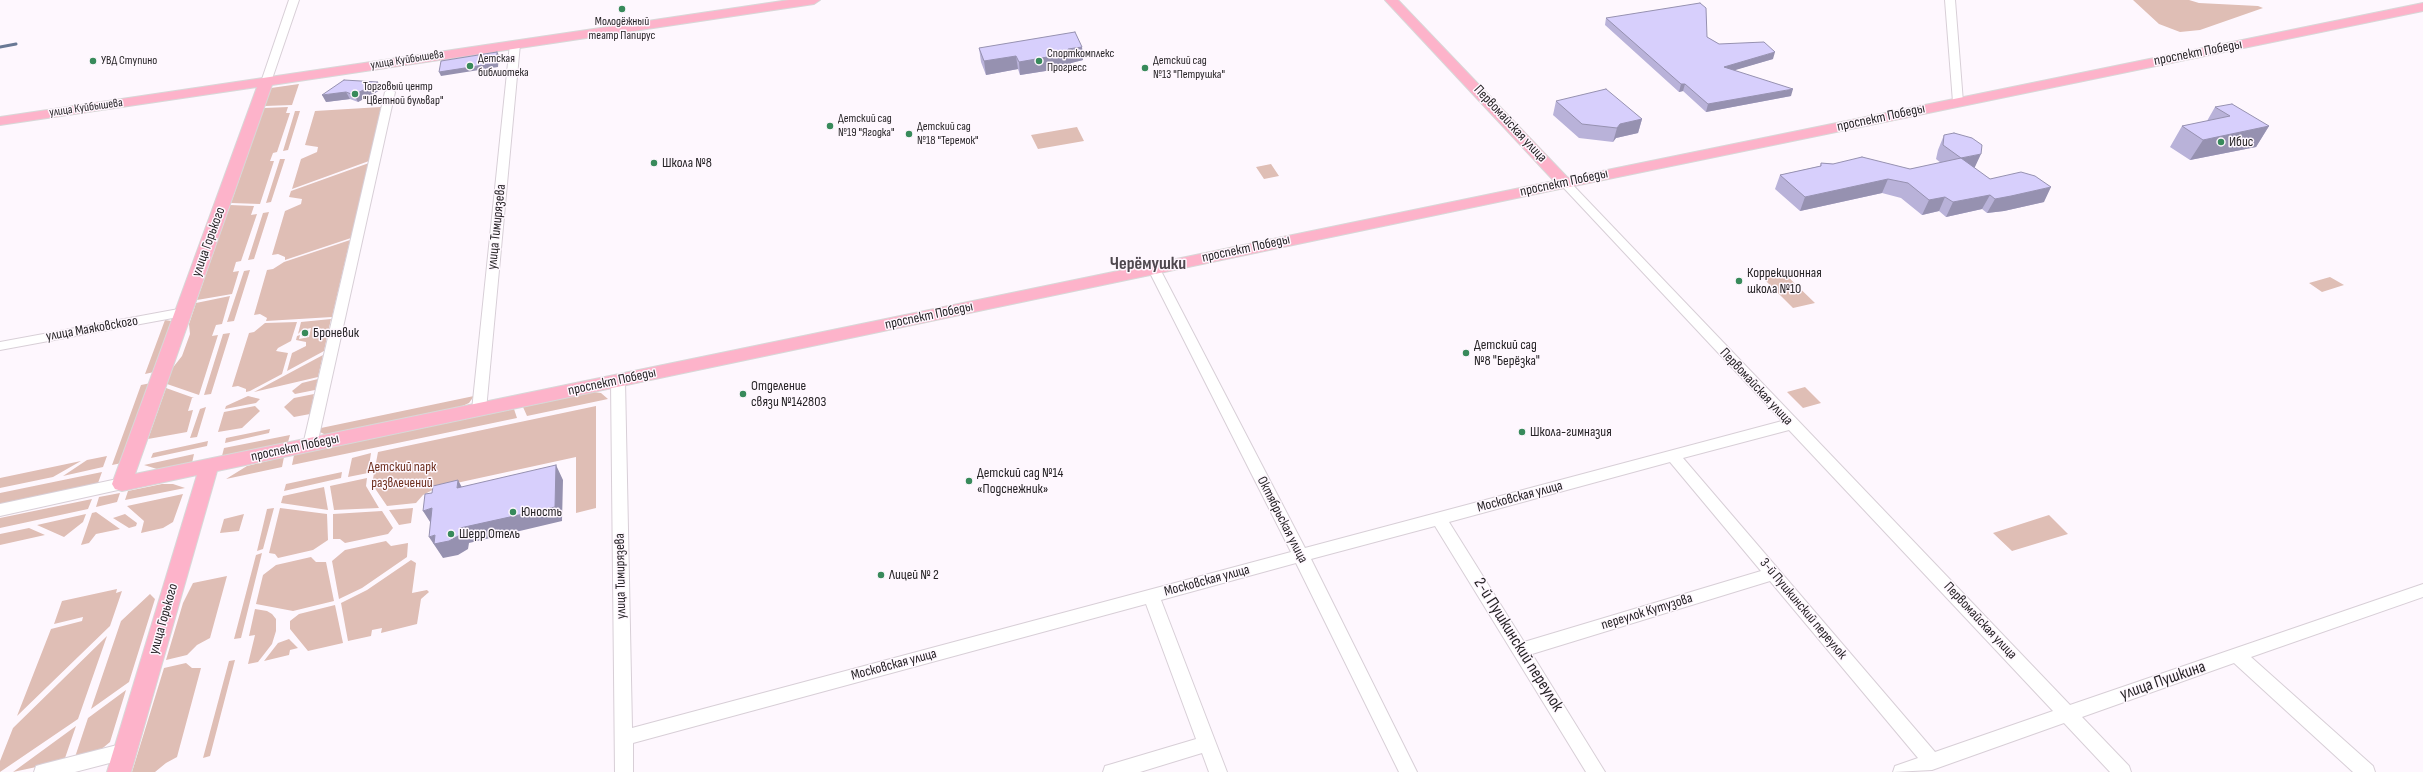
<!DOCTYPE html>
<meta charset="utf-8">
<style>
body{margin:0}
canvas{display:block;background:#fef7fe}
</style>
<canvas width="2423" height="772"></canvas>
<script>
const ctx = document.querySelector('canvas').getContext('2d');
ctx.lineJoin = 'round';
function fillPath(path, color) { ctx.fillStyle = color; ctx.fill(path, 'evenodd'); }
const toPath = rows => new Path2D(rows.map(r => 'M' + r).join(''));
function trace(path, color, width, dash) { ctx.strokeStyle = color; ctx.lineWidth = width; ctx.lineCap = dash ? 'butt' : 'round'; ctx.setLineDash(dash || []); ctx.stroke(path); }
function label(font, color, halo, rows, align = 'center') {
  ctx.font = font + ' "Sofia Sans Condensed",sans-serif'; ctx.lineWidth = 3; ctx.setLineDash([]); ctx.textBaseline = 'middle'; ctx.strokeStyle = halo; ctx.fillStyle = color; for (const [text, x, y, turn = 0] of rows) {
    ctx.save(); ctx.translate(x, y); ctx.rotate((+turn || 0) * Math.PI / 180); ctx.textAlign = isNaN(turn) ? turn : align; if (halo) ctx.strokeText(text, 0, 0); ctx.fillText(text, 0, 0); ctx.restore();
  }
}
const green = toPath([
 [2133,0,2189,0,2199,3,2258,6,2263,8,2200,30,2180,32,2159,24],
 [299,84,292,105,265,106,271,88],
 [288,107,286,113,290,113,277,152,273,153,270,161,274,161,260,204,231,203,264,108],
 [381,107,369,161,292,189,301,159,317,152,318,147,305,145,315,111],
 [295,111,300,111,288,150,283,151],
 [1077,127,1084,141,1038,149,1031,135],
 [280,159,285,159,271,202,266,203],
 [369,163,351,238,285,260,285,257,278,254,272,255,285,211,301,204,302,199,289,197,291,191],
 [1271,164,1279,176,1264,179,1256,167],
 [230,205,254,206,251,215,257,214,241,261,236,262,233,272,239,271,232,294,197,300],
 [269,212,254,259,248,260,263,213],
 [350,240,332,317,266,321,267,318,260,314,254,315,267,270,273,269,284,262],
 [250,270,234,321,227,322,244,271],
 [1784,273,1815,303,1793,308,1763,278],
 [2330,277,2344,285,2322,292,2309,283],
 [230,296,222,324,216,325,212,336,218,335,199,395,167,384,171,370,182,356,190,334,189,324,196,303],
 [331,319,324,351,287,371,292,353,306,346,306,342,296,340,297,336,300,335,299,339,309,337,311,328,302,330,298,334,301,322],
 [165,320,171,321,172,323,154,372,145,374],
 [297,322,291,341,278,348,276,351,288,353,282,374,250,391,246,392,246,389,238,386,232,387,249,333,254,332,265,323],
 [230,333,211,394,204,395,223,334],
 [323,355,318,377,254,392],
 [318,379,315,390,295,394,292,391,302,383],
 [151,383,122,463,112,465,141,385],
 [1805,387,1821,403,1803,408,1787,392],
 [166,388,194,398,192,398,188,411,193,410,187,432,148,439],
 [594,392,601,393,608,399,527,416,523,407],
 [314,394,310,414,294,417,284,407,294,398],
 [248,396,260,399,256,403,225,409,226,406],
 [474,396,469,403,456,409,326,435,320,432,321,428],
 [255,406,260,411,242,428,218,432,224,412],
 [596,406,596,508,576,513,576,457,438,487,423,495,416,503,387,506,372,484,378,452],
 [206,407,197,437,190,438,200,409],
 [514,409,517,418,292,465,294,455],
 [270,429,269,433,225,443,226,438],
 [290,435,288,442,222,456,224,448],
 [208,441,207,446,151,458,153,453],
 [371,453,368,473,348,477,352,458],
 [194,454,192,463,157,469,144,465],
 [107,456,103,467,63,476,87,460],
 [284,457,282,467,226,479,247,466],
 [81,461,53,477,0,488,0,478],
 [102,472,98,483,0,504,0,493],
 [342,472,341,478,284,491,286,484],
 [367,478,366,486,379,508,334,510,330,486],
 [162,484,173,484,185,488,125,500,128,491],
 [324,487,328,510,281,503,283,496],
 [120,493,117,502,96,507,99,497],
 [183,494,173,522,163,528,141,533,144,521,127,506],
 [92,499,88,509,0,528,0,518],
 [274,508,263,549,257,551,267,509],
 [280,508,327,514,328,540,313,550,278,558,275,554,269,553],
 [413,508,411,523,399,525,389,510],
 [382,511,393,528,388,534,345,543,340,539,333,539,333,514],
 [96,512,120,529,96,534,89,543,81,545,92,513],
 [86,514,83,522,64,537,37,525],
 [125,514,137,523,136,526,129,528,113,518],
 [244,514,239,531,220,533,224,519],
 [2049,515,2068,534,2012,551,1993,533],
 [29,528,45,535,0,545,0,534],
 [386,541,391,546,408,543,407,557,362,588,339,599,332,561,345,550],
 [262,553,241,638,234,639,256,555],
 [311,557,316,562,326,562,334,601,293,611,256,604,263,575,276,565],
 [411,560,416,563,412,593,427,590,429,592,421,599,417,624,381,633,382,628,372,630,371,636,348,641,341,603,367,590],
 [227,576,210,638,197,645,187,655,166,660,183,603,193,583],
 [117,589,116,593,122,591,110,626,17,716,51,629,82,621,83,617,54,624,62,601],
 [150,594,155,599,129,682,91,709,121,621],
 [335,605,343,643,308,651,290,629,290,621,299,614],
 [255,609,267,611,272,614,276,619,276,631,272,644,258,662,248,664,255,635,249,636],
 [107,636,78,719,0,772,0,761,13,728],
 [289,639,298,648,290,650,289,655,264,661,278,643],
 [235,660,210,756,203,758,229,661],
 [186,663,192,668,201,668,177,757,166,763,155,772,132,772,164,668],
 [126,690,110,742,98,752,75,757,88,718],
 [76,726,64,761,13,772]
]);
const stream = toPath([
 [0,47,16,44]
]);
const minor = toPath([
 [289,0,299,0,271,82,266,85,262,84,261,82,289,0],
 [1945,0,1955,0,1963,102,1958,105,1953,102,1945,0],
 [515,41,520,44,486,410,479,415,472,410,510,44,515,41],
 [390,89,395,92,317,445,315,449,310,450,305,449,303,445,385,92,390,89],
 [1565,179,1569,181,2070,705,2423,584,2423,597,2251,657,2373,766,2375,772,2353,772,2234,663,2082,717,2129,766,2131,772,2110,772,2064,723,1932,770,1893,772,1895,766,1918,758,1770,581,1532,654,1605,772,1586,772,1435,526,1311,559,1417,772,1399,772,1296,563,1161,600,1227,772,1209,772,1202,753,1140,772,1103,772,1105,766,1112,764,1196,739,1146,604,633,743,633,772,615,772,611,381,613,378,623,378,625,381,632,728,1291,552,1148,269,1150,266,1158,266,1160,269,1305,548,1782,421,1561,185,1559,183,1565,179],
 [1789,430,2053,711,1935,752,1683,458,1789,430],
 [1670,462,1761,571,1524,642,1449,522,1670,462],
 [184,308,191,312,189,315,0,350,0,342,184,308],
 [122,478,127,480,130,484,127,488,0,516,0,504,122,478],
 [125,743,131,745,134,751,131,757,125,759,75,772,34,772,36,766,43,764,125,743]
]);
const major = toPath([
 [789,0,820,0,814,4,272,85,135,474,1554,181,1385,0,1398,0,1568,178,2423,3,2423,11,1550,191,217,471,131,772,107,772,197,475,122,491,115,489,112,484,257,87,0,125,0,117,789,0]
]);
const wall = toPath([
 [1606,18,1707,37,1719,44,1773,59,1734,70,1791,96,1706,112,1683,91,1679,92,1605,25],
 [1082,47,1083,60,1071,63,1071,67,1020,75,1018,69,986,75,981,62,979,48],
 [344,80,382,89,358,102,350,99,326,102],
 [1556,101,1642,119,1638,133,1616,138,1613,142,1579,138,1553,115],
 [2215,107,2269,126,2256,147,2190,160,2170,147,2182,126,2207,121],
 [1944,135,1974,168,1990,179,2044,202,2004,211,1987,213,1982,209,1946,217,1939,211,1922,215,1901,198,1882,193,1800,211,1775,189,1780,175,1820,166,1821,163,1910,169,1941,163,1936,159,1938,150]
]);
const shadedWall = toPath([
 [1082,47,1083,60,1071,63,1071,67,1020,75,1019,62,1068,49],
 [497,52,499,55,498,67,441,76,439,72],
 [1775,52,1773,59,1722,74,1724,67],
 [1016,56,1018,69,986,75,984,61],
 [378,82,382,89,358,102,354,95],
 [1681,84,1685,84,1683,91,1679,92],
 [1793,89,1791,96,1706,112,1708,104],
 [346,92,350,99,326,102,322,95],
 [1642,119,1638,133,1616,138,1613,142,1617,128,1620,124],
 [2269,126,2256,147,2190,160,2203,140],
 [1981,154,1974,169,1954,172,1961,158],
 [1888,179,1882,193,1800,211,1805,197],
 [2051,187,2044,202,2004,211,1987,213,1995,199],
 [1990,195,1982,209,1946,217,1953,202],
 [1945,197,1939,211,1922,215,1929,200],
 [556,465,563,480,562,521,469,543,468,549,458,555,443,558,429,537,460,528],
 [458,480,466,495,457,488],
 [432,508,432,525,423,511]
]);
const building = toPath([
 [1700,3,1706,8,1707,37,1719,44,1764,42,1775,52,1724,67,1793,89,1708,104,1685,84,1681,84,1606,18,1700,3],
 [1075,32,1082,47,1068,49,1070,53,1019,62,1016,56,984,61,979,48,1075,32],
 [497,52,497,63,439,72,441,61,497,52],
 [344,80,378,82,354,95,346,92,322,95,344,80],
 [1606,89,1642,119,1620,124,1617,128,1582,124,1556,101,1606,89],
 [2232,104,2269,126,2203,140,2182,126,2230,116,2215,107,2232,104],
 [1954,133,1972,138,1982,145,1981,154,1961,158,1943,145,1944,135,1954,133],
 [1862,157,1910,169,1961,158,1990,179,2021,172,2035,176,2051,187,2011,196,1995,199,1990,195,1953,202,1945,197,1929,200,1908,183,1888,179,1805,197,1780,175,1821,166,1821,163,1833,164,1862,157],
 [556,465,555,507,460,528,460,535,449,541,434,544,435,535,429,537,432,508,423,511,425,494,432,493,433,486,458,480,457,488,556,465]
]);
const markers = [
 [622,9,4,"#388a5b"],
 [93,61,4,"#388a5b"],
 [1039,61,4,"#388a5b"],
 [470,66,4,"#388a5b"],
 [1145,68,4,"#388a5b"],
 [355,94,4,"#388a5b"],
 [830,126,4,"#388a5b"],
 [909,134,4,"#388a5b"],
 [2221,142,4,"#388a5b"],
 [654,163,4,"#388a5b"],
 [1739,281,4,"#388a5b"],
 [305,333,4,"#388a5b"],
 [1466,353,4,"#388a5b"],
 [743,394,4,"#388a5b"],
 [1522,432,4,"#388a5b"],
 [969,481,4,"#388a5b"],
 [513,512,4,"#388a5b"],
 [451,534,4,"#388a5b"],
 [881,575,4,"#388a5b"]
];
const farPoinames = [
 ["Молодёжный",622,22,"center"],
 ["театр Папирус",622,36,"center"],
 ["Спорткомплекс",1047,54],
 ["Прогресс",1047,68],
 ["Детская",478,59],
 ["библиотека",478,73],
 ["УВД Ступино",101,61],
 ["Детский сад",1153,61],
 ["№13 \"Петрушка\"",1153,75],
 ["Торговый центр",363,87],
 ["\"Цветной бульвар\"",363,101],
 ["Детский сад",838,119],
 ["№19 \"Ягодка\"",838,133],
 ["Детский сад",917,127],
 ["№18 \"Теремок\"",917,141]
];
const farStreetnames = [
 ["улица Куйбышева",407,60,-9],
 ["улица Куйбышева",86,108,-8]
];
const streetNames = [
 ["проспект Победы",2198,53,-11],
 ["проспект Победы",1881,118,-12],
 ["Первомайская улица",1510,124,47],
 ["проспект Победы",1564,183,-12],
 ["улица Тимирязева",497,227,-84],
 ["улица Горького",209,242,-70],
 ["проспект Победы",1246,249,-12],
 ["проспект Победы",929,316,-12],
 ["улица Маяковского",92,329,-10],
 ["проспект Победы",612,382,-12],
 ["Первомайская улица",1756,387,47],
 ["проспект Победы",295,448,-12],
 ["Московская улица",1520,497,-15],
 ["Октябрьская улица",1282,520,63],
 ["улица Тимирязева",621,576,-91],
 ["Московская улица",1207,581,-15],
 ["3-й Пушкинский переулок",1803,609,50],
 ["переулок Кутузова",1647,612,-17],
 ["улица Горького",164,619,-74],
 ["Первомайская улица",1980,621,47],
 ["Московская улица",894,665,-15]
];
const poiNames = [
 ["Ибис",2229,142],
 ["Школа №8",662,163],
 ["Коррекционная",1747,273],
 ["школа №10",1747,289],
 ["Броневик",313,333],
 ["Детский сад",1474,345],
 ["№8 \"Берёзка\"",1474,361],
 ["Отделение",751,386],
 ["связи №142803",751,402],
 ["Школа-гимназия",1530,432],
 ["Детский сад №14",977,473],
 ["«Подснежник»",977,489],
 ["Юность",521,512],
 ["Шерр Отель",459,534],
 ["Лицей № 2",889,575]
];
const parkNames = [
 ["Детский парк",402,467],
 ["развлечений",402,483]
];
const nearStreetnames = [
 ["2-й Пушкинский переулок",1518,645,58],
 ["улица Пушкина",2163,681,-19]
];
const districtNames = [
 ["Черёмушки",1148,264]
];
fillPath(green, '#dfbeb5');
trace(stream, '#697995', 3);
trace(minor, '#d8cfd7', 2);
trace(major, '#d8d8d8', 2);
fillPath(minor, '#fff');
fillPath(major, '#fdb3ca');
fillPath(wall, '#b9b2d9');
fillPath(shadedWall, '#9691b0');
fillPath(building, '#d7cffc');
trace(building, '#9691b0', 1);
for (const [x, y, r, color] of markers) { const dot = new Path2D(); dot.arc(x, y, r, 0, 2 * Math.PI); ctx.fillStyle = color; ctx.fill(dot); trace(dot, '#fef7fe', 1.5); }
label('12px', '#272427', '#fef7fe', farPoinames, 'left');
label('12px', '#272427', '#fef7fe', farStreetnames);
label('14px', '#272427', '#fef7fe', streetNames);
label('14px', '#272427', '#fef7fe', poiNames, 'left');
label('14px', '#6e301f', '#fef7fe', parkNames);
label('17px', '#272427', '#fef7fe', nearStreetnames);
label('bold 18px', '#4f484f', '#fef7fe', districtNames);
</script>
